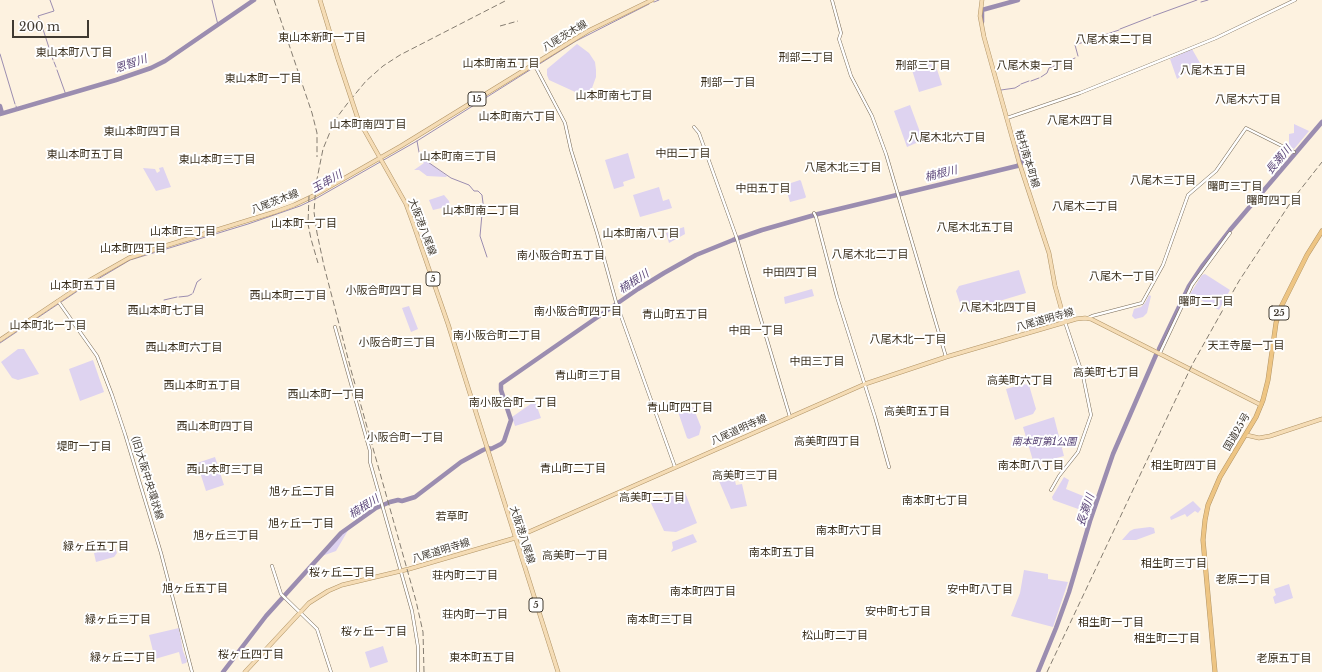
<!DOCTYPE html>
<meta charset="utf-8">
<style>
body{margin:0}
#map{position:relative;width:1322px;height:672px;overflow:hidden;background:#fdf2e0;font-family:"Libre Baskerville",serif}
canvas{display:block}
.scale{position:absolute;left:12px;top:20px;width:77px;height:18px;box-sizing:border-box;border:2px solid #403a31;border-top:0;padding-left:5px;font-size:12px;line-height:14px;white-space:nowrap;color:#403a31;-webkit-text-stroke:3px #fff;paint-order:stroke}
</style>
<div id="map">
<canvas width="1322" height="672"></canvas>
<div class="scale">200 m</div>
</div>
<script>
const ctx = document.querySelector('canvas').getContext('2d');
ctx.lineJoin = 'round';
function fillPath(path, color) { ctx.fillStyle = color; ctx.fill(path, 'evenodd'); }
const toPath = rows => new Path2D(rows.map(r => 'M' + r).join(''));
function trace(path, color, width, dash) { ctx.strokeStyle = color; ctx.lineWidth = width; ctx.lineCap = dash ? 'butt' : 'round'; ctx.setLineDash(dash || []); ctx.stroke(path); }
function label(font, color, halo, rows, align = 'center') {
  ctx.font = font + ' "Libre Baskerville","Noto Sans JP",serif'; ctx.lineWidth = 4; ctx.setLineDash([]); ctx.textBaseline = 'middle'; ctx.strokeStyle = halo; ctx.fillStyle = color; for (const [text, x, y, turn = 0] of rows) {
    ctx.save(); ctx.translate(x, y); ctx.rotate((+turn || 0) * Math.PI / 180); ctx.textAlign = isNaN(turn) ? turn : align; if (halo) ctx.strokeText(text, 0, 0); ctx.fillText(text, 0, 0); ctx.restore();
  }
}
const green = toPath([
 [577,44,589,53,595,62,596,70,596,77,592,88,584,96,549,80,547,75,547,69],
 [1192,49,1200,63,1177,79,1170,59],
 [935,63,942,85,919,92,912,70],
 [910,105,923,140,907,147,894,111],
 [1294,124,1309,131,1294,149,1289,146,1289,134,1294,133],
 [628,153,635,178,623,182,624,186,614,189,605,160],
 [420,156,422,158,447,176,446,177,427,176,419,170,414,170,424,163,419,157],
 [163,167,171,187,156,191,143,168,155,169,157,173,160,171,159,168],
 [800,180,801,181,806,197,805,198,790,202,785,185],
 [659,187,663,201,669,199,672,208,640,217,633,195],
 [444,195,449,201,450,206,433,210,429,200],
 [684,227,685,234,669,243,666,233],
 [1019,270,1026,293,963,312,956,291,959,286],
 [1205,274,1230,290,1219,310,1190,294,1202,275],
 [812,289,814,296,785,304,784,297],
 [1149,295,1151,296,1147,313,1143,317,1135,319,1132,316,1134,309,1141,307,1145,303],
 [409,306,418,329,411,332,402,308],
 [18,349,24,349,39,374,18,380,12,378,1,362],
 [93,360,104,392,80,401,69,369],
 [1023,384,1029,385,1036,409,1033,414,1015,420,1006,389],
 [535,401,541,418,515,426,512,417],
 [689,405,690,408,693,407,701,427,699,435,689,439,687,438,677,409],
 [1054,417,1064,456,1034,464,1023,427],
 [215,457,224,485,206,491,197,463],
 [734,476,736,485,742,484,747,506,731,509,719,481],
 [1064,477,1069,480,1066,489,1093,500,1090,512,1081,510,1053,500,1052,497],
 [684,490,697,523,676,532,664,531,650,501,657,497,659,500],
 [1193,501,1201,509,1198,513,1195,511,1187,517,1185,514,1171,520,1170,517],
 [350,527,336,551,322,556,342,533],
 [1150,527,1154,528,1155,533,1136,540,1122,540,1130,531,1134,529],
 [693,534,697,542,671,552,673,548,672,542],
 [115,547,117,553,114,557,96,562,94,553],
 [1024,570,1048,574,1048,579,1068,582,1053,627,1011,616,1020,593],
 [1289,584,1293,598,1275,604,1273,597,1276,595,1274,589],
 [179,628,183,651,187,661,186,663,182,664,179,652,155,659,149,635],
 [383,646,388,662,370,668,365,652]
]);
const stream = toPath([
 [212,0,218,25],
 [654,2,659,0],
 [1201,2,1208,0],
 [1153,16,1197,0],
 [39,18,38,16,54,11,50,0],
 [40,20,53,60],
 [1120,29,1151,17],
 [0,54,15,104],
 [1078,56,1075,45,1119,30],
 [54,62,56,67],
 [57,70,66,95],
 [1041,77,1047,73,1049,68,1075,58],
 [1031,81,1039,78],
 [1021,84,1029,81],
 [1001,90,1015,88,1020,85],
 [16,106,17,109],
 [417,141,419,152,422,158,451,178,469,185,474,191,478,191,482,195,483,203,480,236,487,257],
 [193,293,197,282,201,279],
 [179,297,188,296,192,294],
 [164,300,177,297],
 [0,343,76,292,130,260,248,224,300,206,317,198,417,141,576,41,649,4]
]);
const river = toPath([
 [982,22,982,10,1018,0],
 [0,106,2,113],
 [0,114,116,80,151,68,165,61,254,0],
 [1159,349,1189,286,1203,265,1230,230,1322,122],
 [223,672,266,616,341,533,376,508,390,502,398,500,402,501,415,497,461,462,483,450,488,448,491,449,501,444,504,441,511,420,501,390,501,384,638,289,664,273,696,255,733,240,762,230,818,214,1017,166,1022,163,1017,147],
 [1038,672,1056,628,1069,592,1090,521,1113,454,1156,355]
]);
const minor = toPath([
 [832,0,841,33,839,39,851,76,872,116,886,154,946,357],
 [534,64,565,123,571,150,597,233,616,302,675,467],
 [1007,118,1080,93,1216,38,1295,0],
 [694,127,699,133,737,239,790,417],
 [814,213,816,217,837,297,875,417,889,467],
 [58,301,97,356,112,395,125,434,161,553,192,672],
 [1088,318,1092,316,1142,303,1163,265,1188,195,1216,171,1246,128,1294,152],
 [335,327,370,451,370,462,412,611,418,647,418,672],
 [1160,353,1192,285,1230,233],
 [1051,490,1059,476,1078,452,1091,415,1083,376,1065,322],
 [272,566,281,594,317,629,331,672]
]);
const major = toPath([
 [320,0,338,59],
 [982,0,980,16,984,37,1019,162,1049,253,1055,286,1065,322],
 [358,119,406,204,413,223,448,324,558,672],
 [0,340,85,283,129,258,165,246,275,212,294,205,315,195,401,146,588,31,652,0],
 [1246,435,1259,438,1270,436,1322,419],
 [245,672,309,603,328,591,342,585,409,569,515,538,865,384,946,357,1076,319,1085,318,1091,319,1261,405]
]);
const highway = toPath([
 [1215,672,1203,540,1205,520,1208,505,1220,477,1256,417,1263,400,1268,380,1276,323,1280,309,1307,255,1322,231]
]);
const rail = toPath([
 [274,0,312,113,317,133,317,157],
 [500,26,518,21],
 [309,196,308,224,311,239,318,263],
 [424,672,423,632,416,601,351,370,324,266,317,233,314,212,316,184,323,149,335,120,347,104,366,81,383,66,400,55,507,0],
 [1047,672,1192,365,1239,281,1293,199,1322,162]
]);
const majorBridge = toPath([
 [338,59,358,119]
]);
const shields = [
 [477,99,18],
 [433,279,14],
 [1279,313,20],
 [536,605,14]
];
const shieldNames = [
 ["15",477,99],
 ["5",433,279],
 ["25",1279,313],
 ["5",536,605]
];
const streetNames = [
 ["八尾茨木線",565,36,-31],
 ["柏村南本町線",1027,159,73],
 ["八尾茨木線",275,202,-21],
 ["大阪港八尾線",422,227,69],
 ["八尾道明寺線",1045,320,-16],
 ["八尾道明寺線",739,430,-24],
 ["国道25号",1237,432,-60],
 ["(旧)大阪中央環状線",147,478,73],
 ["大阪港八尾線",522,535,72],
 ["八尾道明寺線",441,551,-17]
];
const parkNames = [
 ["南本町第1公園",1044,442]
];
const neighbourhoodNames = [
 ["東山本新町一丁目",322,38],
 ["八尾木東二丁目",1114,40],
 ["東山本町八丁目",74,53],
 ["刑部二丁目",806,58],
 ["山本町南五丁目",501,64],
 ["刑部三丁目",923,66],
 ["八尾木東一丁目",1035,66],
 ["八尾木五丁目",1213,71],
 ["東山本町一丁目",263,79],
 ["刑部一丁目",728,83],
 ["山本町南七丁目",614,96],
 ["八尾木六丁目",1248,100],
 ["山本町南六丁目",517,117],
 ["八尾木四丁目",1080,121],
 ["山本町南四丁目",368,125],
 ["東山本町四丁目",142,132],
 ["八尾木北六丁目",947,138],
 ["中田二丁目",683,154],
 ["東山本町五丁目",85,155],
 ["山本町南三丁目",458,157],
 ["東山本町三丁目",217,160],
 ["八尾木北三丁目",843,168],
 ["八尾木三丁目",1163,181],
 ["曙町三丁目",1235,187],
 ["中田五丁目",763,189],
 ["曙町四丁目",1274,201],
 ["八尾木二丁目",1085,207],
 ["山本町南二丁目",481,211],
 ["山本町一丁目",304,224],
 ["八尾木北五丁目",975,228],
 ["山本町三丁目",183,232],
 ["山本町南八丁目",641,234],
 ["山本町四丁目",133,249],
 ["八尾木北二丁目",870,255],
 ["南小阪合町五丁目",561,256],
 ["中田四丁目",790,273],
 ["八尾木一丁目",1122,277],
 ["山本町五丁目",83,286],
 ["小阪合町四丁目",384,291],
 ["西山本町二丁目",288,296],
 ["曙町二丁目",1206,302],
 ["八尾木北四丁目",998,308],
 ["西山本町七丁目",166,311],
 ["南小阪合町四丁目",578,312],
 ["青山町五丁目",675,315],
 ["山本町北一丁目",48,326],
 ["中田一丁目",756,331],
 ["南小阪合町二丁目",497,336],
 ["八尾木北一丁目",908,340],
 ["小阪合町三丁目",397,343],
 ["天王寺屋一丁目",1246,346],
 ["西山本町六丁目",184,348],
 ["中田三丁目",817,362],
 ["高美町七丁目",1106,373],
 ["青山町三丁目",588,376],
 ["高美町六丁目",1020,381],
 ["西山本町五丁目",202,386],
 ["西山本町一丁目",326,395],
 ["南小阪合町一丁目",513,403],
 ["青山町四丁目",680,408],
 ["高美町五丁目",917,412],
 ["西山本町四丁目",215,427],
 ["小阪合町一丁目",405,438],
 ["高美町四丁目",827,442],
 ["堤町一丁目",84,447],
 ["南本町八丁目",1031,466],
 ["相生町四丁目",1184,466],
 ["青山町二丁目",573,469],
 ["西山本町三丁目",225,470],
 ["高美町三丁目",745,476],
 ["旭ヶ丘二丁目",302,492],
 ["高美町二丁目",652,498],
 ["南本町七丁目",935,501],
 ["若草町",452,517],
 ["旭ヶ丘一丁目",301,524],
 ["南本町六丁目",849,531],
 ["旭ヶ丘三丁目",226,536],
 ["緑ヶ丘五丁目",96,547],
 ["南本町五丁目",782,553],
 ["高美町一丁目",575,556],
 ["相生町三丁目",1174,564],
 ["桜ヶ丘二丁目",342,573],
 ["荘内町二丁目",465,576],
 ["老原二丁目",1243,580],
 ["旭ヶ丘五丁目",195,589],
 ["安中町八丁目",980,590],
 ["南本町四丁目",703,592],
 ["安中町七丁目",898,612],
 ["荘内町一丁目",475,615],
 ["緑ヶ丘三丁目",118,620],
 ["南本町三丁目",660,620],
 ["相生町一丁目",1111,623],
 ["桜ヶ丘一丁目",374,632],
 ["松山町二丁目",835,636],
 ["相生町二丁目",1167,639],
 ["桜ヶ丘四丁目",251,655],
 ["緑ヶ丘二丁目",123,658],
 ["東本町五丁目",482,658],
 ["老原五丁目",1284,659]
];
const waterNames = [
 ["恩智川",131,64,-19],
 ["長瀬川",1279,160,-50],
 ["楠根川",941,174,-14],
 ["玉串川",327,182,-29],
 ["楠根川",634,282,-33],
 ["楠根川",364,507,-32],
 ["長瀬川",1086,510,-72]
];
fillPath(green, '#ded3f0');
trace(stream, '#9b8db0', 1);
trace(river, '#9b8db0', 4.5);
trace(minor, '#776a57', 3.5);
trace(major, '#b19466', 4.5);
trace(highway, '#b19466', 5);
trace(minor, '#fff', 2.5);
trace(major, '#f5dcb5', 3.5);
trace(highway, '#eec583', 4);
trace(rail, '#847c70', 1, [6, 3]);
trace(majorBridge, '#b19466', 4.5, []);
trace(majorBridge, '#f5dcb5', 3.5);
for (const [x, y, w] of shields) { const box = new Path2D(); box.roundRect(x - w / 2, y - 7, w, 14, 3); ctx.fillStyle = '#fff'; ctx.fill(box); trace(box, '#403a31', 1); }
label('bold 9px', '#403a31', null, shieldNames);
label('10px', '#403a31', '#fff', streetNames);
label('italic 10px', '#574374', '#fff', parkNames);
label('11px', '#392e1c', '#fff', neighbourhoodNames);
label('italic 11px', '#5e497b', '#fff', waterNames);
</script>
